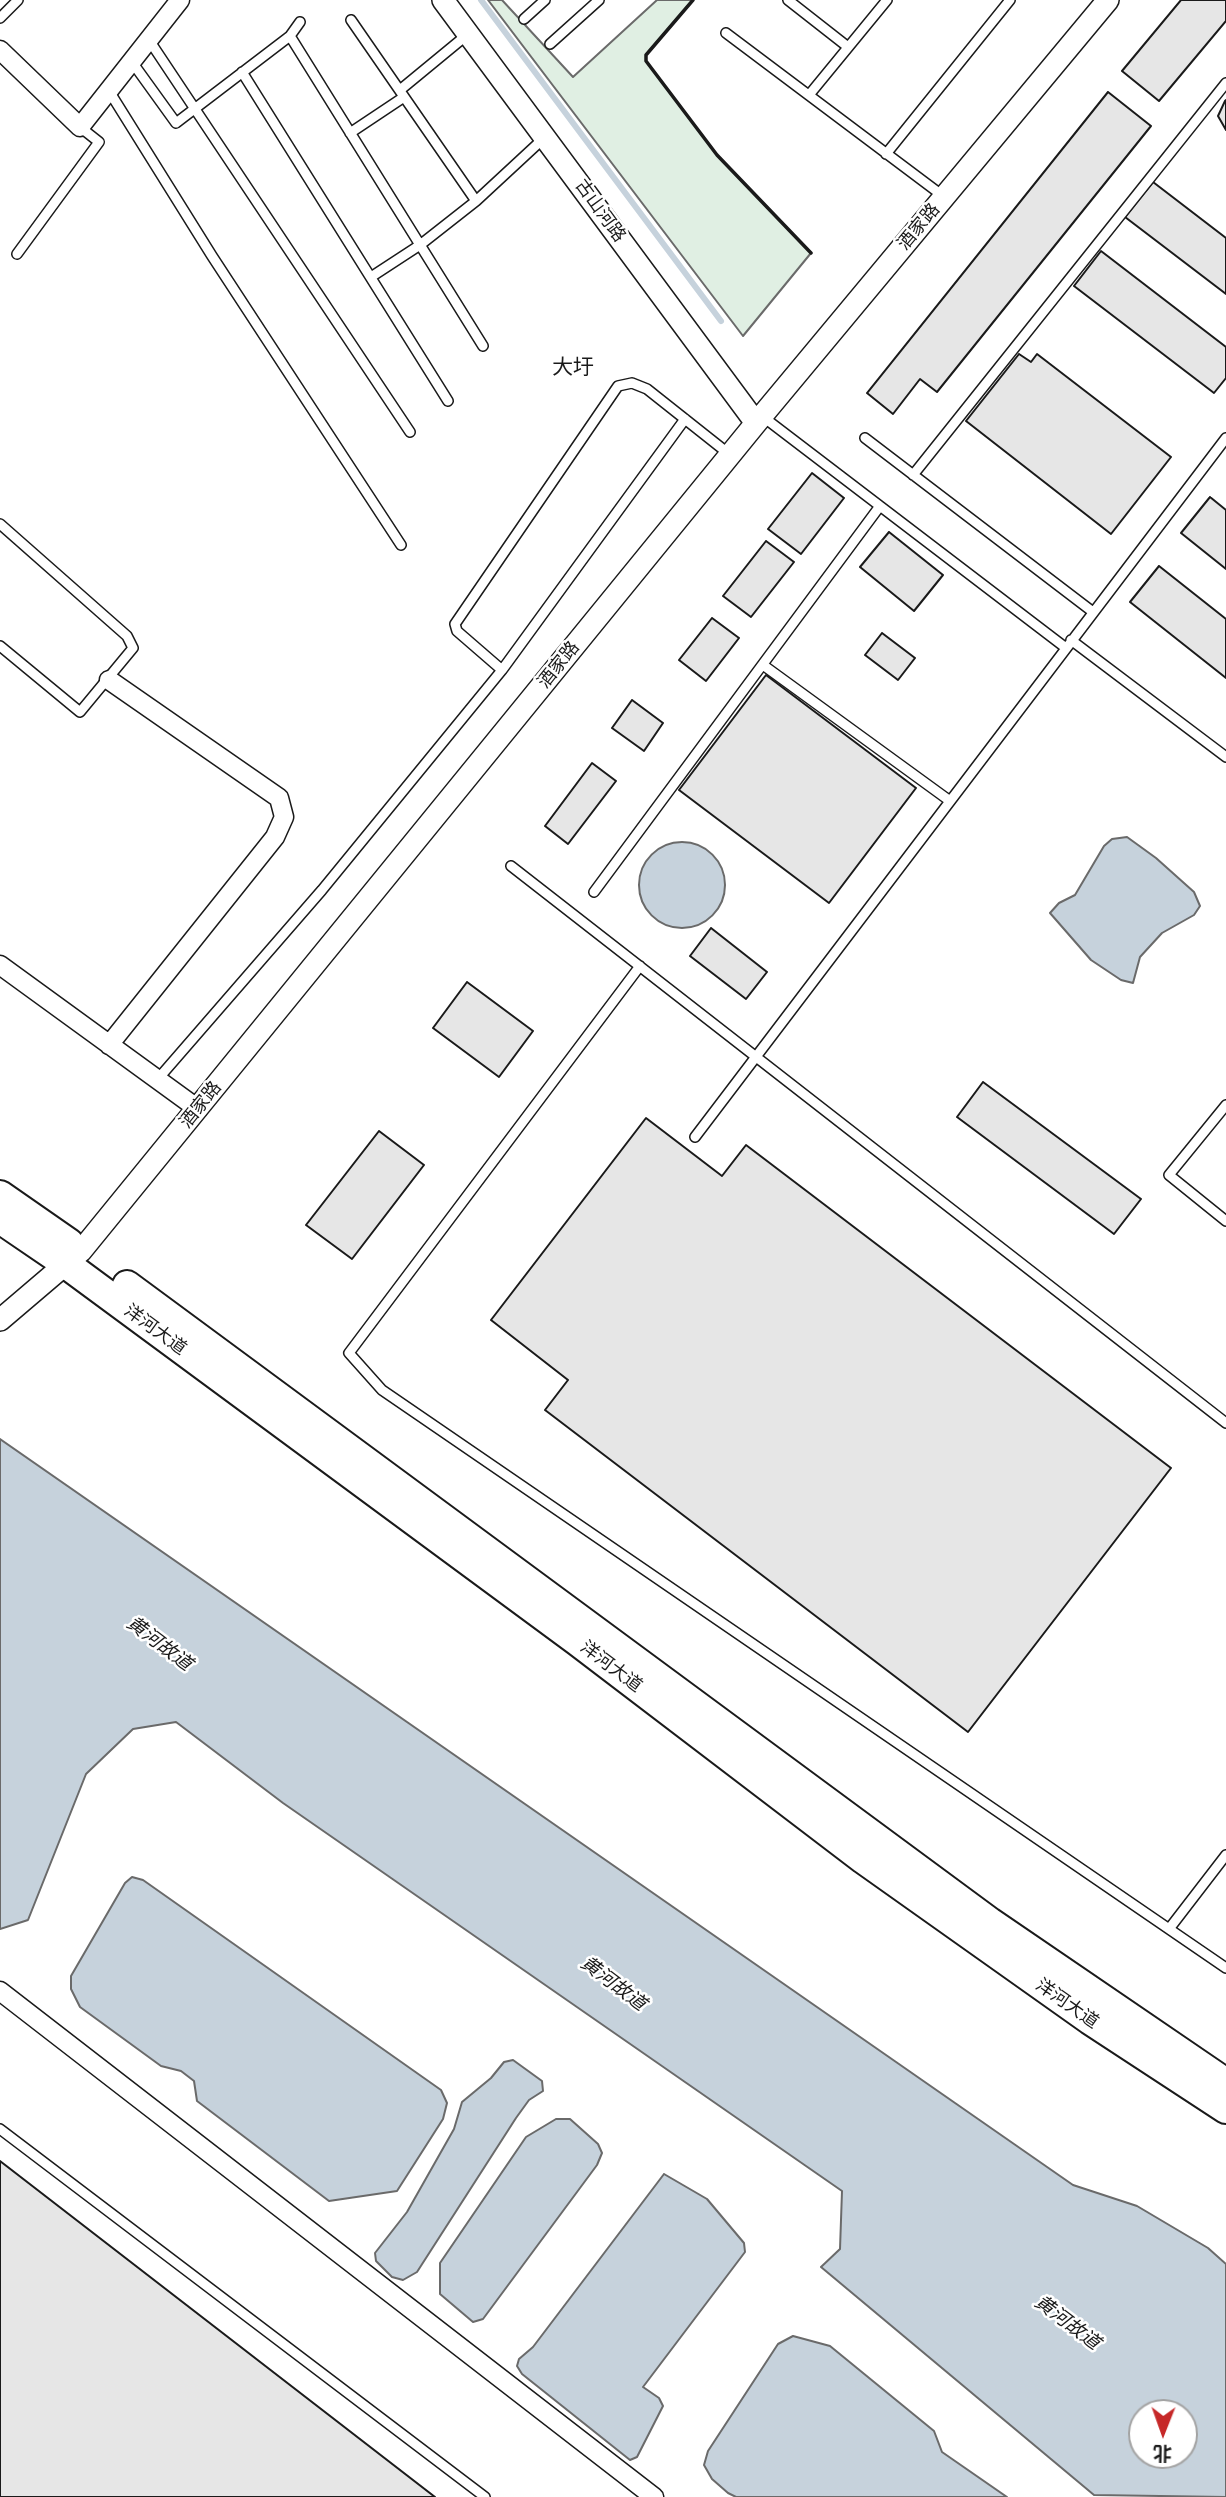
<!DOCTYPE html>
<meta charset="utf-8">
<style>
body{margin:0}
#map{position:relative;width:1226px;height:2497px;overflow:hidden;background:#fff;font-family:"Fira Sans Condensed","Noto Sans SC",sans-serif}
canvas{display:block}
.north{position:absolute;left:1128px;top:2399px;width:70px;height:70px;box-sizing:border-box;background:#fff;border:2px solid #a3a3a3;border-radius:50%;rotate:181deg;font-size:19px;font-weight:700;line-height:28px;text-align:center;color:#1a1a1a}
.north::after{content:'';display:block;margin:auto;width:24px;height:32px;background:#c62828;clip-path:polygon(50% 0,100% 100%,50% 72%,0 100%)}
</style>
<div id="map">
<canvas width="1226" height="2497"></canvas>
<div class="north">北</div>
</div>
<script>
const ctx = document.querySelector('canvas').getContext('2d');
ctx.lineJoin = 'round';
function fillPath(path, color) { ctx.fillStyle = color; ctx.fill(path, 'evenodd'); }
const toPath = rows => new Path2D(rows.map(r => 'M' + r).join(''));
function trace(path, color, width, dash) { ctx.strokeStyle = color; ctx.lineWidth = width; ctx.lineCap = dash ? 'butt' : 'round'; ctx.setLineDash(dash || []); ctx.stroke(path); }
function label(font, color, halo, rows, align = 'center') {
  ctx.font = font + ' "Fira Sans Condensed","Noto Sans SC",sans-serif'; ctx.lineWidth = 5; ctx.setLineDash([]); ctx.textBaseline = 'middle'; ctx.strokeStyle = halo; ctx.fillStyle = color; for (const [text, x, y, turn = 0] of rows) {
    ctx.save(); ctx.translate(x, y); ctx.rotate((+turn || 0) * Math.PI / 180); ctx.textAlign = isNaN(turn) ? turn : align; if (halo) ctx.strokeText(text, 0, 0); ctx.fillText(text, 0, 0); ctx.restore();
  }
}
const green = toPath([
 [488,0,502,0,573,77,657,0,693,0,646,55,646,61,717,155,811,253,743,336,488,0]
]);
const water = toPath([
 [1127,837,1156,858,1194,892,1200,906,1194,915,1162,933,1140,957,1133,983,1121,980,1091,960,1050,913,1059,903,1075,895,1104,846,1112,839,1127,837],
 '639 885a43 43 0 1 1 86 0a43 43 0 1 1-86 0Z',
 [0,1439,1073,2185,1137,2206,1208,2248,1226,2264,1226,2497,1094,2495,821,2267,840,2249,842,2191,283,1803,176,1722,133,1729,86,1774,28,1920,0,1929,0,1439],
 [1142,2413,1184,2413,1184,2455,1142,2455,1142,2413],
 [132,1877,143,1880,441,2090,447,2103,443,2119,397,2191,329,2201,197,2101,194,2081,181,2071,161,2066,80,2007,71,1989,71,1976,125,1883,132,1877],
 [513,2060,542,2081,543,2091,529,2100,516,2118,417,2272,403,2280,392,2277,376,2261,375,2253,407,2212,454,2129,462,2102,491,2078,504,2062,513,2060],
 [556,2119,570,2119,598,2144,602,2153,597,2165,483,2319,473,2322,440,2294,440,2263,526,2137,556,2119],
 [664,2174,707,2199,744,2243,745,2252,643,2387,659,2398,663,2406,637,2457,630,2460,522,2374,517,2366,519,2359,533,2347,664,2174],
 [793,2336,830,2346,934,2431,942,2452,1007,2497,736,2497,728,2493,712,2479,704,2465,708,2451,778,2344,793,2336]
]);
const stream = toPath([
 [481,0,721,321]
]);
const building = toPath([
 [1181,0,1226,0,1226,21,1159,101,1122,71,1181,0],
 [1108,92,1151,126,937,392,920,379,893,414,867,393,1108,92],
 [1225,101,1226,100,1226,130,1218,116,1225,101],
 [1153,182,1226,238,1226,294,1125,217,1153,182],
 [1101,251,1226,347,1226,378,1214,393,1074,286,1101,251],
 [1019,354,1031,362,1037,354,1171,457,1111,534,966,421,1019,354],
 [812,473,844,498,801,554,768,529,812,473],
 [1210,497,1226,510,1226,569,1181,533,1210,497],
 [889,532,943,575,914,611,860,567,889,532],
 [766,541,794,562,751,617,723,596,766,541],
 [1159,566,1226,619,1226,678,1130,602,1159,566],
 [712,618,739,638,706,681,679,660,712,618],
 [882,633,915,658,898,680,865,655,882,633],
 [766,675,916,788,829,903,679,790,766,675],
 [632,700,663,723,644,751,612,728,632,700],
 [592,763,616,781,568,844,545,826,592,763],
 [711,928,767,972,746,999,690,956,711,928],
 [467,982,533,1031,499,1077,433,1028,467,982],
 [983,1082,1141,1199,1114,1234,957,1117,983,1082],
 [646,1118,722,1176,746,1145,1171,1468,968,1732,545,1410,568,1380,491,1320,646,1118],
 [379,1131,424,1165,352,1259,306,1225,379,1131],
 [0,2161,435,2497,0,2497,0,2161]
]);
const service = toPath([
 [788,0,848,47],
 [0,18,18,0],
 [524,19,545,0],
 [351,20,476,201],
 [726,33,943,196],
 [290,36,483,346],
 [149,40,410,432],
 [550,44,599,0],
 [132,62,176,123,290,36,300,22],
 [242,72,448,401],
 [400,90,468,34],
 [109,91,212,256,401,545],
 [809,95,887,0],
 [350,133,404,97],
 [886,154,1010,0],
 [17,254,99,142,80,127],
 [371,277,420,245,476,201,544,138],
 [762,416,1066,648],
 [865,438,1093,612],
 [913,475,1226,83],
 [0,524,127,636,133,648,80,712,0,646],
 [1071,640,1226,757],
 [763,665,950,801],
 [502,670,457,631,455,624,618,386,632,383,647,389,729,454],
 [511,866,1226,1423],
 [594,892,880,506],
 [640,966,349,1353,382,1390,1226,1968],
 [157,1080,322,890,502,670,685,419],
 [1226,1105,1169,1175,1226,1221],
 [695,1137,1226,438],
 [1169,1929,1226,1855],
 [0,2129,485,2497]
]);
const minor = toPath([
 [0,50,80,127,180,0],
 [109,680,279,798,284,817,275,837,109,1045],
 [0,965,198,1109],
 [0,1991,654,2497]
]);
const tertiary = toPath([
 [443,0,756,423],
 [0,1320,81,1251,756,423,1108,0]
]);
const primary = toPath([
 [0,1195,69,1243],
 [0,1219,66,1264,577,1641,863,1859,1090,2020,1226,2109],
 [127,1285,990,1922,1226,2083]
]);
const wall = toPath([
 [693,0,646,55,646,61,717,155,811,253]
]);
const streetNames = [
 ["古山河路",600,211,54],
 ["酒家路",919,227,-50],
 ["酒家路",559,665,-51],
 ["酒家路",201,1105,-51],
 ["洋河大道",155,1330,36],
 ["洋河大道",611,1667,37],
 ["洋河大道",1067,2004,35]
];
const waterNames = [
 ["黄河故道",159,1644,37],
 ["黄河故道",613,1984,37],
 ["黄河故道",1067,2323,37]
];
const quarterNames = [
 ["大圩",573,368]
];
fillPath(green, '#e0efe3');
trace(green, '#6a6a6a', 2);
fillPath(water, '#c6d2dc');
trace(water, '#6a6a6a', 2);
trace(stream, '#c6d2dc', 6);
fillPath(building, '#e6e6e6');
trace(building, '#1a1a1a', 2);
trace(service, '#1a1a1a', 12);
trace(minor, '#1a1a1a', 21);
trace(tertiary, '#1a1a1a', 24);
trace(primary, '#1a1a1a', 32);
trace(service, '#fff', 9);
trace(minor, '#fff', 18);
trace(tertiary, '#fff', 21);
trace(primary, '#fff', 28);
trace(wall, '#1a1a1a', 3.5);
label('18px', '#1a1a1a', '#fff', streetNames);
label('italic 19px', '#1a1a1a', '#fff', waterNames);
label('21px', '#1a1a1a', '#fff', quarterNames);
</script>
